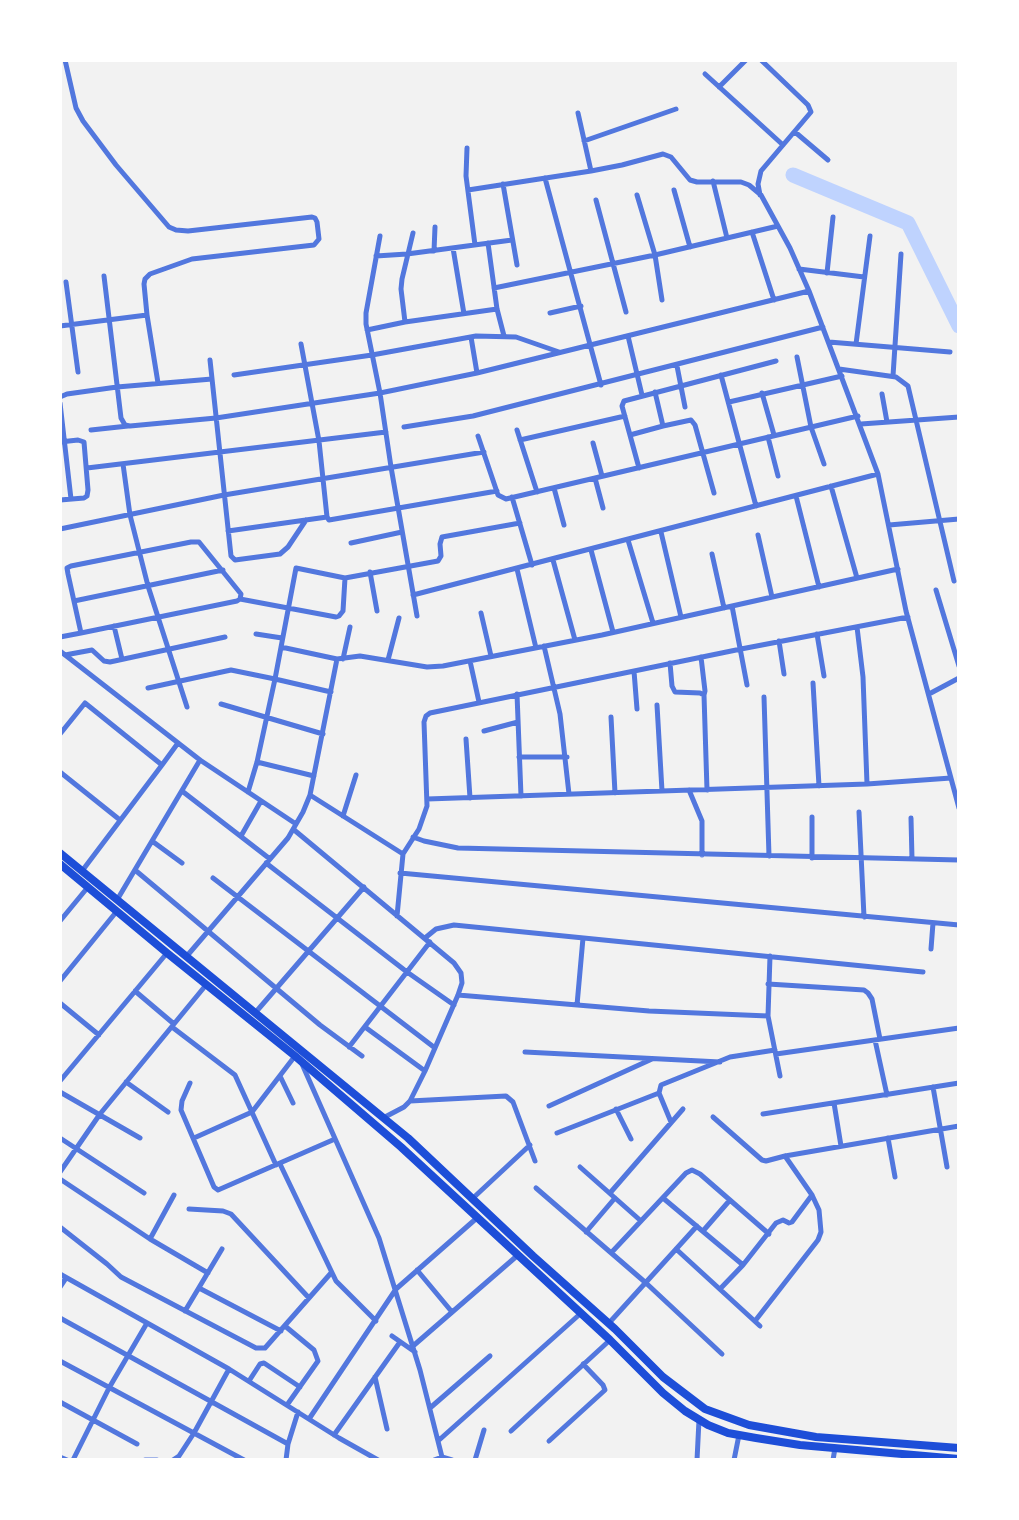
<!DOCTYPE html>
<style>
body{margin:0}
#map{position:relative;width:1019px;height:1520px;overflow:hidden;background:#f2f2f2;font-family:Arial,sans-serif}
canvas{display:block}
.frame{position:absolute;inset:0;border:62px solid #fff;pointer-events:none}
</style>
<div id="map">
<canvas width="1019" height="1520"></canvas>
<div class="frame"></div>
</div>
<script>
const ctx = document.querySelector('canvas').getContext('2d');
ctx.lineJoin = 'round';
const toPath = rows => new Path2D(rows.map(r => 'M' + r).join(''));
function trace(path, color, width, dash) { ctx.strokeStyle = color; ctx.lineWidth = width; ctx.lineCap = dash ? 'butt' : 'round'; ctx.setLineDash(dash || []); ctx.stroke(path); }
const river = toPath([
 [793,175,908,223,959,326]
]);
const minor = toPath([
 [65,60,76,108,83,121,116,165,169,227,176,230,188,231,312,217,315,218,317,222,319,239,314,245,192,259,150,274,145,279,144,284,147,315],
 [705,74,783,145],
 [719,87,746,60],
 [578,113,591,171],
 [795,132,828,160],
 [584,141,676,109],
 [467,148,466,176,475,245],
 [545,178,601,385],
 [713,181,727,238],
 [503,184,517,265],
 [468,190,591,171,622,165,663,154,671,157,690,180,697,182,741,182,749,185,761,195,790,248,809,291,878,474,906,611,959,808],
 [674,190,690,247],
 [637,195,655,255,662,300],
 [760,195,758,184,761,171,811,112,808,105,761,60],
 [596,200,626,312],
 [752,232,774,300],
 [380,236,366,313,366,324,380,393,391,467,417,616],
 [488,243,497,309,504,336],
 [453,248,464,314],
 [434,251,435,227],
 [376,256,407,254,512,240],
 [799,269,864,277],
 [827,273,833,217],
 [104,276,121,418,125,425,130,426,216,418,380,393,477,373,809,291],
 [66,282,78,372],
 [494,288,655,255,778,226],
 [550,313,581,306],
 [405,322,401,289,402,279,413,233],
 [60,326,147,315,158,383],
 [367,330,405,322,497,309],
 [628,336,642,395],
 [471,337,477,373],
 [829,342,950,352],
 [301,344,319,441,327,517,329,520,497,491],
 [856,344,870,236],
 [797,357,811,427,824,464],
 [210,360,231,556,235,560,280,554,288,547,306,520],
 [677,366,685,407],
 [839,369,896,377,908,386,954,581],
 [234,375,372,355,476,336,516,337,559,352],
 [721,375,756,506],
 [893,376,901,254],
 [655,392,663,426],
 [762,393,774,435],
 [882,394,887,422],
 [60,397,67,394,117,387,212,379],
 [729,402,842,376],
 [60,403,71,499],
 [861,424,959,417],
 [404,427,473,416,823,327],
 [91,430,128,426],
 [517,430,537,492],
 [630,435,663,426,691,420,695,425,714,493],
 [478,436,498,495,506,499,858,416],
 [768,437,778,476],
 [520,440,625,416],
 [60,442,78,440,84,442,88,490,87,496,84,498,60,500],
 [593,443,602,476],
 [123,464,130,515,148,586,187,707],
 [87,468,386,432],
 [639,468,622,406,624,401,776,361],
 [595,478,603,508],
 [831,486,857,578],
 [554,488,564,525],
 [796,496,819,587],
 [512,497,532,565],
 [889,525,959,519],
 [60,529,224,495,484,452],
 [228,531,327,517],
 [661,532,681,617],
 [758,535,772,597],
 [628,540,653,623],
 [351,543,402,532],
 [591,550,613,632],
 [712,554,724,608],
 [553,560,575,640],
 [517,569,536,648],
 [370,572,377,611],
 [936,590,959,666],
 [413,595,878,474],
 [240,599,336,617,339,616,343,611,345,578],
 [74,601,223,570],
 [732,606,747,685],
 [481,613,491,656],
 [114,626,122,659],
 [857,627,863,677,867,784],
 [256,634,282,638],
 [817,634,824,676],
 [60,637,81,633,237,601,240,599,241,594,199,542,191,542,71,566,67,568,68,574,81,633],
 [779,641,784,674],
 [544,646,560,714,569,794],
 [281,647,337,659,360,656,427,667,443,666,602,635,898,569],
 [60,651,200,760,296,824],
 [65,655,92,650,104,661,110,662,225,637],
 [701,657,705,691,704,695],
 [343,659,350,627],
 [388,660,399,618],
 [470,661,479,702],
 [670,663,672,686,675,692,700,693,704,695,707,790],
 [634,671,637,709],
 [813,683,819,786],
 [148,688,231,670,275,679,331,692],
 [517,694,521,796],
 [929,694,959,678],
 [764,697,769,856],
 [221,704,323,734],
 [657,705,662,791],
 [611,717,615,793],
 [484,731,518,722],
 [60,734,85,703,162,765,178,743],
 [466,739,470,798],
 [519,757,567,757],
 [257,762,314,776],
 [60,772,120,820],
 [689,790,702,821,702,855],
 [182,791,270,859],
 [248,792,257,762,275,679,296,568,345,578,438,561,441,556,440,544,442,537,520,523],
 [310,795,403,854],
 [427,799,867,784,951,778],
 [859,812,864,917],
 [343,816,356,775],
 [812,817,812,858],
 [911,818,912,859],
 [293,829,454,963,461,973,462,983,458,995,425,1071,410,1101,404,1107,383,1118],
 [241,836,261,801],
 [413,837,424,841,458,848,959,860],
 [152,841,182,863],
 [266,863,407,972,454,1005],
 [135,870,320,1025,362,1056],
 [82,871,162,765],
 [400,873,959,925],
 [213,878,435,1048],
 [117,900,200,760],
 [397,916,403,854,419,829,427,806,424,722,426,716,430,713,741,649,908,617],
 [60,921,88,887],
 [425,938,436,929,454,925,923,972],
 [931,949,933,923],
 [770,956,768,1016,780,1076],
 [186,957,288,838,303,812,310,795,337,659],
 [60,981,117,911],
 [768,984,864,990,868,993,872,999,880,1039],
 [135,991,174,1024],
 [458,995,649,1011,768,1016],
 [60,1003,99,1035],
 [577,1005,583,938],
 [255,1013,364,887],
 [172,1027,235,1075,276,1165],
 [365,1027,425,1071],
 [875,1040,887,1095],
 [349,1047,430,942],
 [525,1052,720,1062],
 [776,1054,959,1028],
 [302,1064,379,1238,420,1370,442,1457],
 [280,1076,293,1103],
 [60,1081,167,953],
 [126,1082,168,1112],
 [190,1083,182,1101,181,1110,214,1187,218,1190,335,1139],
 [933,1087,947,1167],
 [60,1092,140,1138],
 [410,1101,506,1096,513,1102,535,1161],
 [834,1103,841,1146],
 [549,1106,652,1059],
 [616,1109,631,1139],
 [763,1114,959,1083],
 [713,1117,762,1160,766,1161,785,1156,959,1126],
 [671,1122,659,1093,661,1085,730,1057,775,1050],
 [557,1133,659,1093],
 [60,1138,144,1193],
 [194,1138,252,1112,295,1056],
 [888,1138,895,1177],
 [280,1164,336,1281,376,1321],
 [580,1167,641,1221],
 [60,1172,100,1114,206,985],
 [60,1179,150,1239,208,1273],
 [536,1188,646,1283,722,1354],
 [610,1193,683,1109],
 [663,1198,743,1265],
 [472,1199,530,1145],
 [189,1209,223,1211,231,1214,309,1298],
 [60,1227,107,1264,121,1277,256,1348,265,1348,331,1273],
 [703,1231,730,1200],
 [586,1232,615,1198],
 [150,1239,174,1195],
 [676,1249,760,1326],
 [611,1253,686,1173,692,1170,700,1174,769,1234],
 [417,1270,452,1312],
 [60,1274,229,1369,339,1438,378,1460],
 [60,1287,66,1278],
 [199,1288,281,1331],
 [720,1289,743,1265,776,1223,783,1220,789,1223,792,1222,812,1195],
 [185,1311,222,1249],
 [60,1318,288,1444],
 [755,1321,818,1240,821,1232,819,1210,812,1195,785,1156],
 [609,1323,697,1226],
 [285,1326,314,1350,318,1361,287,1405],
 [392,1336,415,1352],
 [413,1346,518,1255],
 [60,1361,244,1460],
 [375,1377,387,1429],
 [249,1381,260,1364,264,1363,300,1387],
 [60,1402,137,1444],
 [430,1408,490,1356],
 [309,1419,396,1289,478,1217],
 [511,1431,610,1340],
 [334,1435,400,1342],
 [438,1441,580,1314],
 [549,1441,605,1390,603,1385,583,1364],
 [60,1457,67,1460],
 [73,1460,109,1388,147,1323],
 [145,1460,157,1460],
 [173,1460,179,1456,194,1433,229,1369],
 [286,1460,288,1444,298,1412],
 [434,1460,442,1457,452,1460],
 [475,1460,484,1430],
 [697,1460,699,1420],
 [734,1460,739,1435],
 [833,1460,835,1448]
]);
const primary = toPath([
 [60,853,408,1138,533,1256,615,1329,663,1377,705,1409,749,1425,816,1437,959,1448],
 [60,864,167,953,295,1056,401,1147,610,1340,663,1393,685,1411,708,1425,728,1433,756,1438,800,1445,959,1459]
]);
trace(river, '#bfd3fe', 15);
trace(minor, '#5277de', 5);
trace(primary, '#1d4ed8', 8);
</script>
